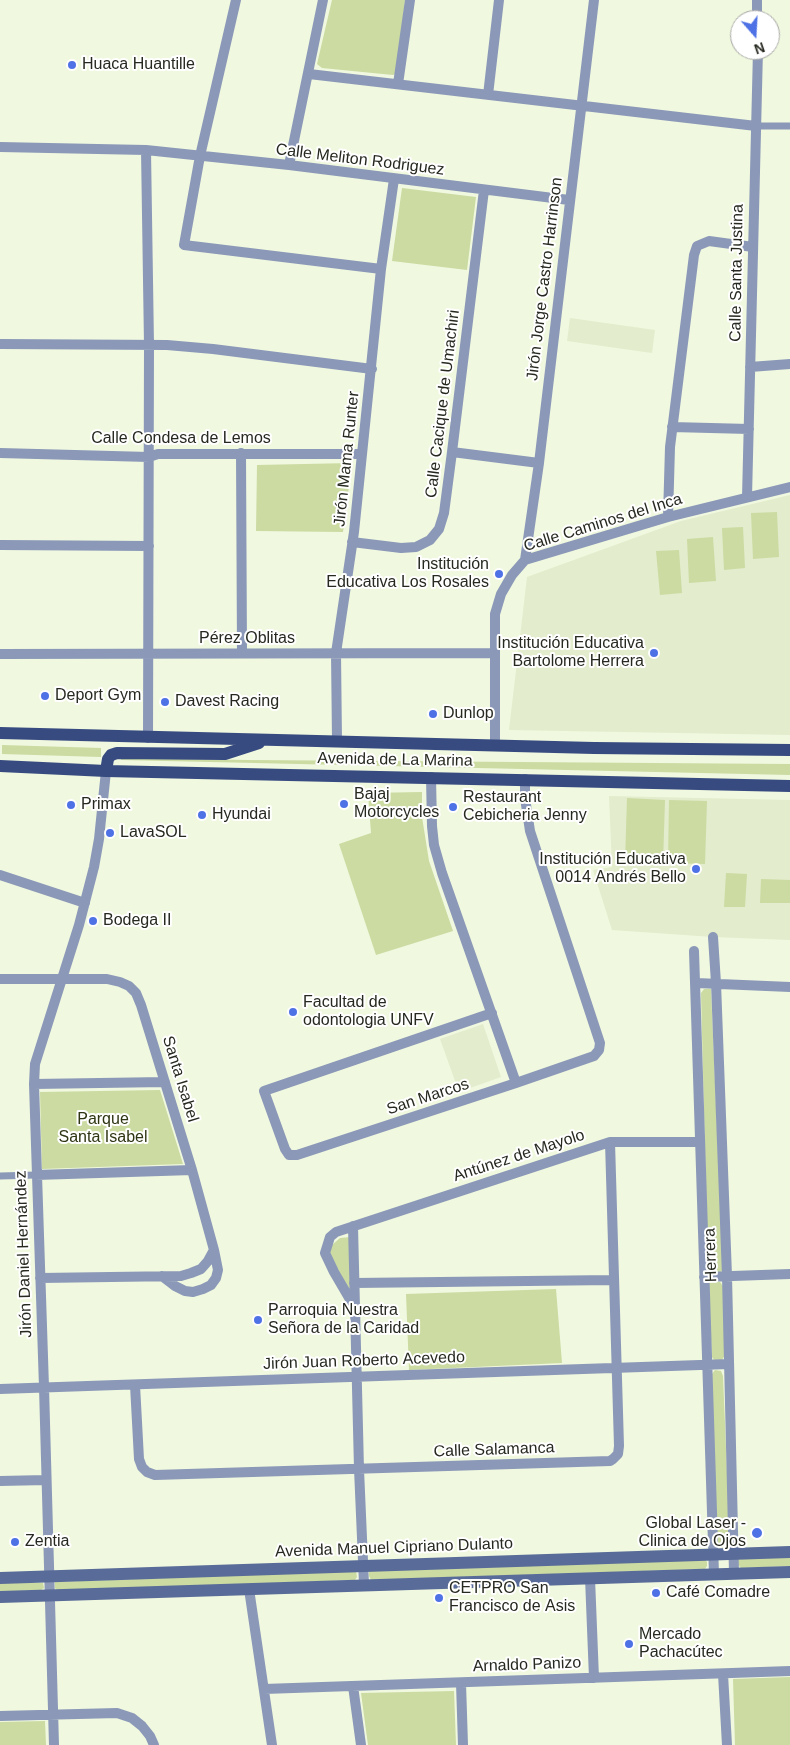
<!DOCTYPE html>
<meta charset="utf-8">
<style>
body{margin:0}
#map{position:relative;width:790px;height:1745px;overflow:hidden;background:#f0f8df;font-family:Helvetica,sans-serif}
canvas{display:block}
.north{position:absolute;left:730px;top:10px;width:50px;height:50px;box-sizing:border-box;background:#fff;border:1px solid #a8a9a6;border-radius:50%;rotate:161deg;font-size:14px;font-weight:700;line-height:20px;text-align:center;color:#262920}
.north::after{content:'';display:block;margin:auto;width:18px;height:22px;background:#4e72e5;clip-path:polygon(50% 0,100% 100%,50% 72%,0 100%)}
</style>
<div id="map">
<canvas width="790" height="1745"></canvas>
<div class="north">N</div>
</div>
<script>
const ctx = document.querySelector('canvas').getContext('2d');
ctx.lineJoin = 'round';
function fillPath(path, color) { ctx.fillStyle = color; ctx.fill(path, 'evenodd'); }
const toPath = rows => new Path2D(rows.map(r => 'M' + r).join(''));
function trace(path, color, width, dash) { ctx.strokeStyle = color; ctx.lineWidth = width; ctx.lineCap = dash ? 'butt' : 'round'; ctx.setLineDash(dash || []); ctx.stroke(path); }
function label(font, color, halo, rows, align = 'center') {
  ctx.font = font + ' Helvetica,sans-serif'; ctx.lineWidth = 4; ctx.setLineDash([]); ctx.textBaseline = 'middle'; ctx.strokeStyle = halo; ctx.fillStyle = color; for (const [text, x, y, turn = 0] of rows) {
    ctx.save(); ctx.translate(x, y); ctx.rotate((+turn || 0) * Math.PI / 180); ctx.textAlign = isNaN(turn) ? turn : align; if (halo) ctx.strokeText(text, 0, 0); ctx.fillText(text, 0, 0); ctx.restore();
  }
}
const built = toPath([
 [570,318,655,330,652,353,567,341],
 [790,495,790,735,509,730,527,577,681,521],
 [609,796,790,800,790,940,713,937,612,930,593,870,612,867],
 [483,1024,501,1077,459,1092,440,1039]
]);
const green = toPath([
 [332,0,405,0,397,73,393,75,322,68,317,64],
 [402,188,476,197,467,270,392,261],
 [352,463,343,532,256,531,257,465],
 [777,512,779,557,753,559,751,513],
 [743,527,745,568,724,570,722,528],
 [713,537,716,581,689,583,687,539],
 [679,550,682,593,660,595,656,551],
 [2,745,101,748,101,757,2,754],
 [121,758,248,760,790,764,790,775,121,760],
 [422,792,422,817,429,861,453,931,376,955,339,844,371,833,368,793],
 [627,798,665,800,663,863,625,862],
 [669,800,707,801,705,864,668,863],
 [726,873,747,874,745,907,724,907],
 [761,879,790,880,790,903,760,903],
 [704,989,711,989,723,1268,721,1273,711,1272,708,1269,701,993],
 [160,1090,183,1164,42,1169,40,1092],
 [351,1237,352,1290,349,1290,330,1258,330,1251,332,1245,340,1238],
 [712,1281,720,1282,723,1286,725,1355,722,1360,714,1360,712,1357,708,1284],
 [556,1289,562,1363,409,1370,406,1294],
 [715,1370,721,1371,723,1376,730,1544,728,1547,719,1548,715,1544,712,1374],
 [790,1557,790,1566,741,1568,738,1565,738,1559],
 [705,1559,707,1562,707,1566,705,1569,371,1580,369,1576,369,1571],
 [356,1571,357,1577,355,1580,57,1591,55,1588,55,1582],
 [0,1582,43,1583,44,1588,41,1590,0,1592],
 [790,1677,790,1745,735,1745,733,1679],
 [454,1691,456,1745,368,1745,361,1693],
 [45,1721,46,1745,0,1745,0,1722]
]);
const pedestrian = toPath([
 [756,126,790,126],
 [0,1176,36,1175]
]);
const minor = toPath([
 [236,0,200,156,184,245,381,269],
 [757,0,757,20],
 [309,74,756,126],
 [398,84,410,0],
 [488,95,499,0],
 [0,147,146,150,289,165,569,200],
 [146,150,149,345,148,738],
 [289,165,323,0],
 [0,344,167,345,213,349,372,369],
 [750,367,790,364],
 [672,427,749,429],
 [452,452,539,463],
 [0,453,149,457,158,454,362,454],
 [241,453,242,653],
 [747,497,758,50],
 [668,517,670,447,694,255,697,246,709,241,753,247],
 [352,542,401,548,416,547,430,540,439,529,444,513,452,452,484,190],
 [0,545,149,546],
 [525,560,539,463,594,0],
 [0,654,494,653],
 [337,741,336,653,354,532,381,269,394,179],
 [495,746,495,614,501,594,512,575,525,560,668,517,790,487],
 [431,777,432,826,434,845,442,873,516,1083],
 [0,875,85,903],
 [713,937,716,983,727,1276,734,1573],
 [694,951,714,1574],
 [0,979,107,979,120,982,129,986,136,993,141,1005,192,1170,214,1250,208,1261,201,1269,191,1273,181,1276,40,1278],
 [696,983,790,987],
 [492,1013,264,1091,285,1149,289,1155,297,1155,516,1083,594,1056,599,1050,600,1043,530,831,525,798,525,779],
 [34,1084,165,1082],
 [36,1175,192,1170],
 [353,1226,359,1469,364,1584],
 [162,1276,175,1286,185,1291,193,1292,203,1289,211,1285,216,1278,218,1270,214,1250],
 [704,1277,790,1274],
 [354,1283,613,1280],
 [355,1308,334,1272,325,1253,330,1237,336,1232,610,1142,700,1142],
 [135,1385,139,1459,142,1467,147,1472,155,1475,610,1461,613,1459,618,1454,619,1446,610,1142],
 [0,1389,729,1364],
 [0,1481,46,1480],
 [590,1578,594,1678],
 [249,1589,272,1745],
 [723,1674,727,1745],
 [461,1683,463,1745],
 [353,1686,361,1745],
 [264,1689,790,1671],
 [0,1716,117,1713,132,1718,142,1726,150,1736,154,1745],
 [54,1745,44,1387,34,1084,35,1064,79,925,94,867,99,839,106,771]
]);
const secondary = toPath([
 [0,1578,790,1552],
 [0,1597,790,1572]
]);
const primary = toPath([
 [0,733,594,748,790,750],
 [0,766,106,771,790,786],
 [106,771,108,759,111,755,117,753,225,754,259,743]
]);
const markers = [
 [72,65,5,"#4e72e5"],
 [499,574,5,"#4e72e5"],
 [654,653,5,"#4e72e5"],
 [45,696,5,"#4e72e5"],
 [165,702,5,"#4e72e5"],
 [433,714,5,"#4e72e5"],
 [344,804,5,"#4e72e5"],
 [71,805,5,"#4e72e5"],
 [453,807,5,"#4e72e5"],
 [202,815,5,"#4e72e5"],
 [110,833,5,"#4e72e5"],
 [696,869,5,"#4e72e5"],
 [93,921,5,"#4e72e5"],
 [293,1012,5,"#4e72e5"],
 [258,1320,5,"#4e72e5"],
 [757,1533,6,"#4e72e5"],
 [15,1542,5,"#4e72e5"],
 [656,1593,5,"#4e72e5"],
 [439,1598,5,"#4e72e5"],
 [629,1644,5,"#4e72e5"]
];
const poiNames = [
 ["Huaca Huantille",82,65],
 ["Institución",489,565,"right"],
 ["Educativa Los Rosales",489,583,"right"],
 ["Institución Educativa",644,644,"right"],
 ["Bartolome Herrera",644,662,"right"],
 ["Deport Gym",55,696],
 ["Davest Racing",175,702],
 ["Dunlop",443,714],
 ["Bajaj",354,795],
 ["Motorcycles",354,813],
 ["Restaurant",463,798],
 ["Cebicheria Jenny",463,816],
 ["Primax",81,805],
 ["Hyundai",212,815],
 ["LavaSOL",120,833],
 ["Institución Educativa",686,860,"right"],
 ["0014 Andrés Bello",686,878,"right"],
 ["Bodega II",103,921],
 ["Facultad de",303,1003],
 ["odontologia UNFV",303,1021],
 ["Parroquia Nuestra",268,1311],
 ["Señora de la Caridad",268,1329],
 ["Global Laser -",746,1524,"right"],
 ["Clinica de Ojos",746,1542,"right"],
 ["Zentia",25,1542],
 ["CETPRO San",449,1589],
 ["Francisco de Asis",449,1607],
 ["Café Comadre",666,1593],
 ["Mercado",639,1635],
 ["Pachacútec",639,1653]
];
const streetNames = [
 ["Calle Meliton Rodriguez",360,160,7],
 ["Calle Santa Justina",737,273,-89],
 ["Jirón Jorge Castro Harrinson",545,279,-83],
 ["Calle Cacique de Umachiri",443,404,-83],
 ["Calle Condesa de Lemos",181,439],
 ["Jirón Mama Runter",347,459,-84],
 ["Calle Caminos del Inca",603,523,-17],
 ["Pérez Oblitas",247,639],
 ["Avenida de La Marina",395,760,1],
 ["Santa Isabel",180,1079,73],
 ["San Marcos",428,1097,-18],
 ["Antúnez de Mayolo",519,1156,-18],
 ["Jirón Daniel Hernández",24,1254,-92],
 ["Herrera",711,1255,-92],
 ["Jirón Juan Roberto Acevedo",364,1361,-2],
 ["Calle Salamanca",494,1450,-2],
 ["Avenida Manuel Cipriano Dulanto",394,1548,-2],
 ["Arnaldo Panizo",527,1665,-2]
];
const parkNames = [
 ["Parque",103,1120],
 ["Santa Isabel",103,1138]
];
fillPath(built, '#e3eccc');
fillPath(green, '#cbdba2');
trace(pedestrian, '#8b98b8', 7);
trace(minor, '#8b98b8', 10);
trace(secondary, '#596b98', 12);
trace(primary, '#384b81', 12);
for (const [x, y, r, color] of markers) { const dot = new Path2D(); dot.arc(x, y, r, 0, 2 * Math.PI); ctx.fillStyle = color; ctx.fill(dot); trace(dot, '#fff', 2); }
label('16px', '#262920', '#fff', poiNames, 'left');
label('16px', '#262920', '#fff', streetNames);
label('16px', '#2d3512', '#fff', parkNames);
</script>
